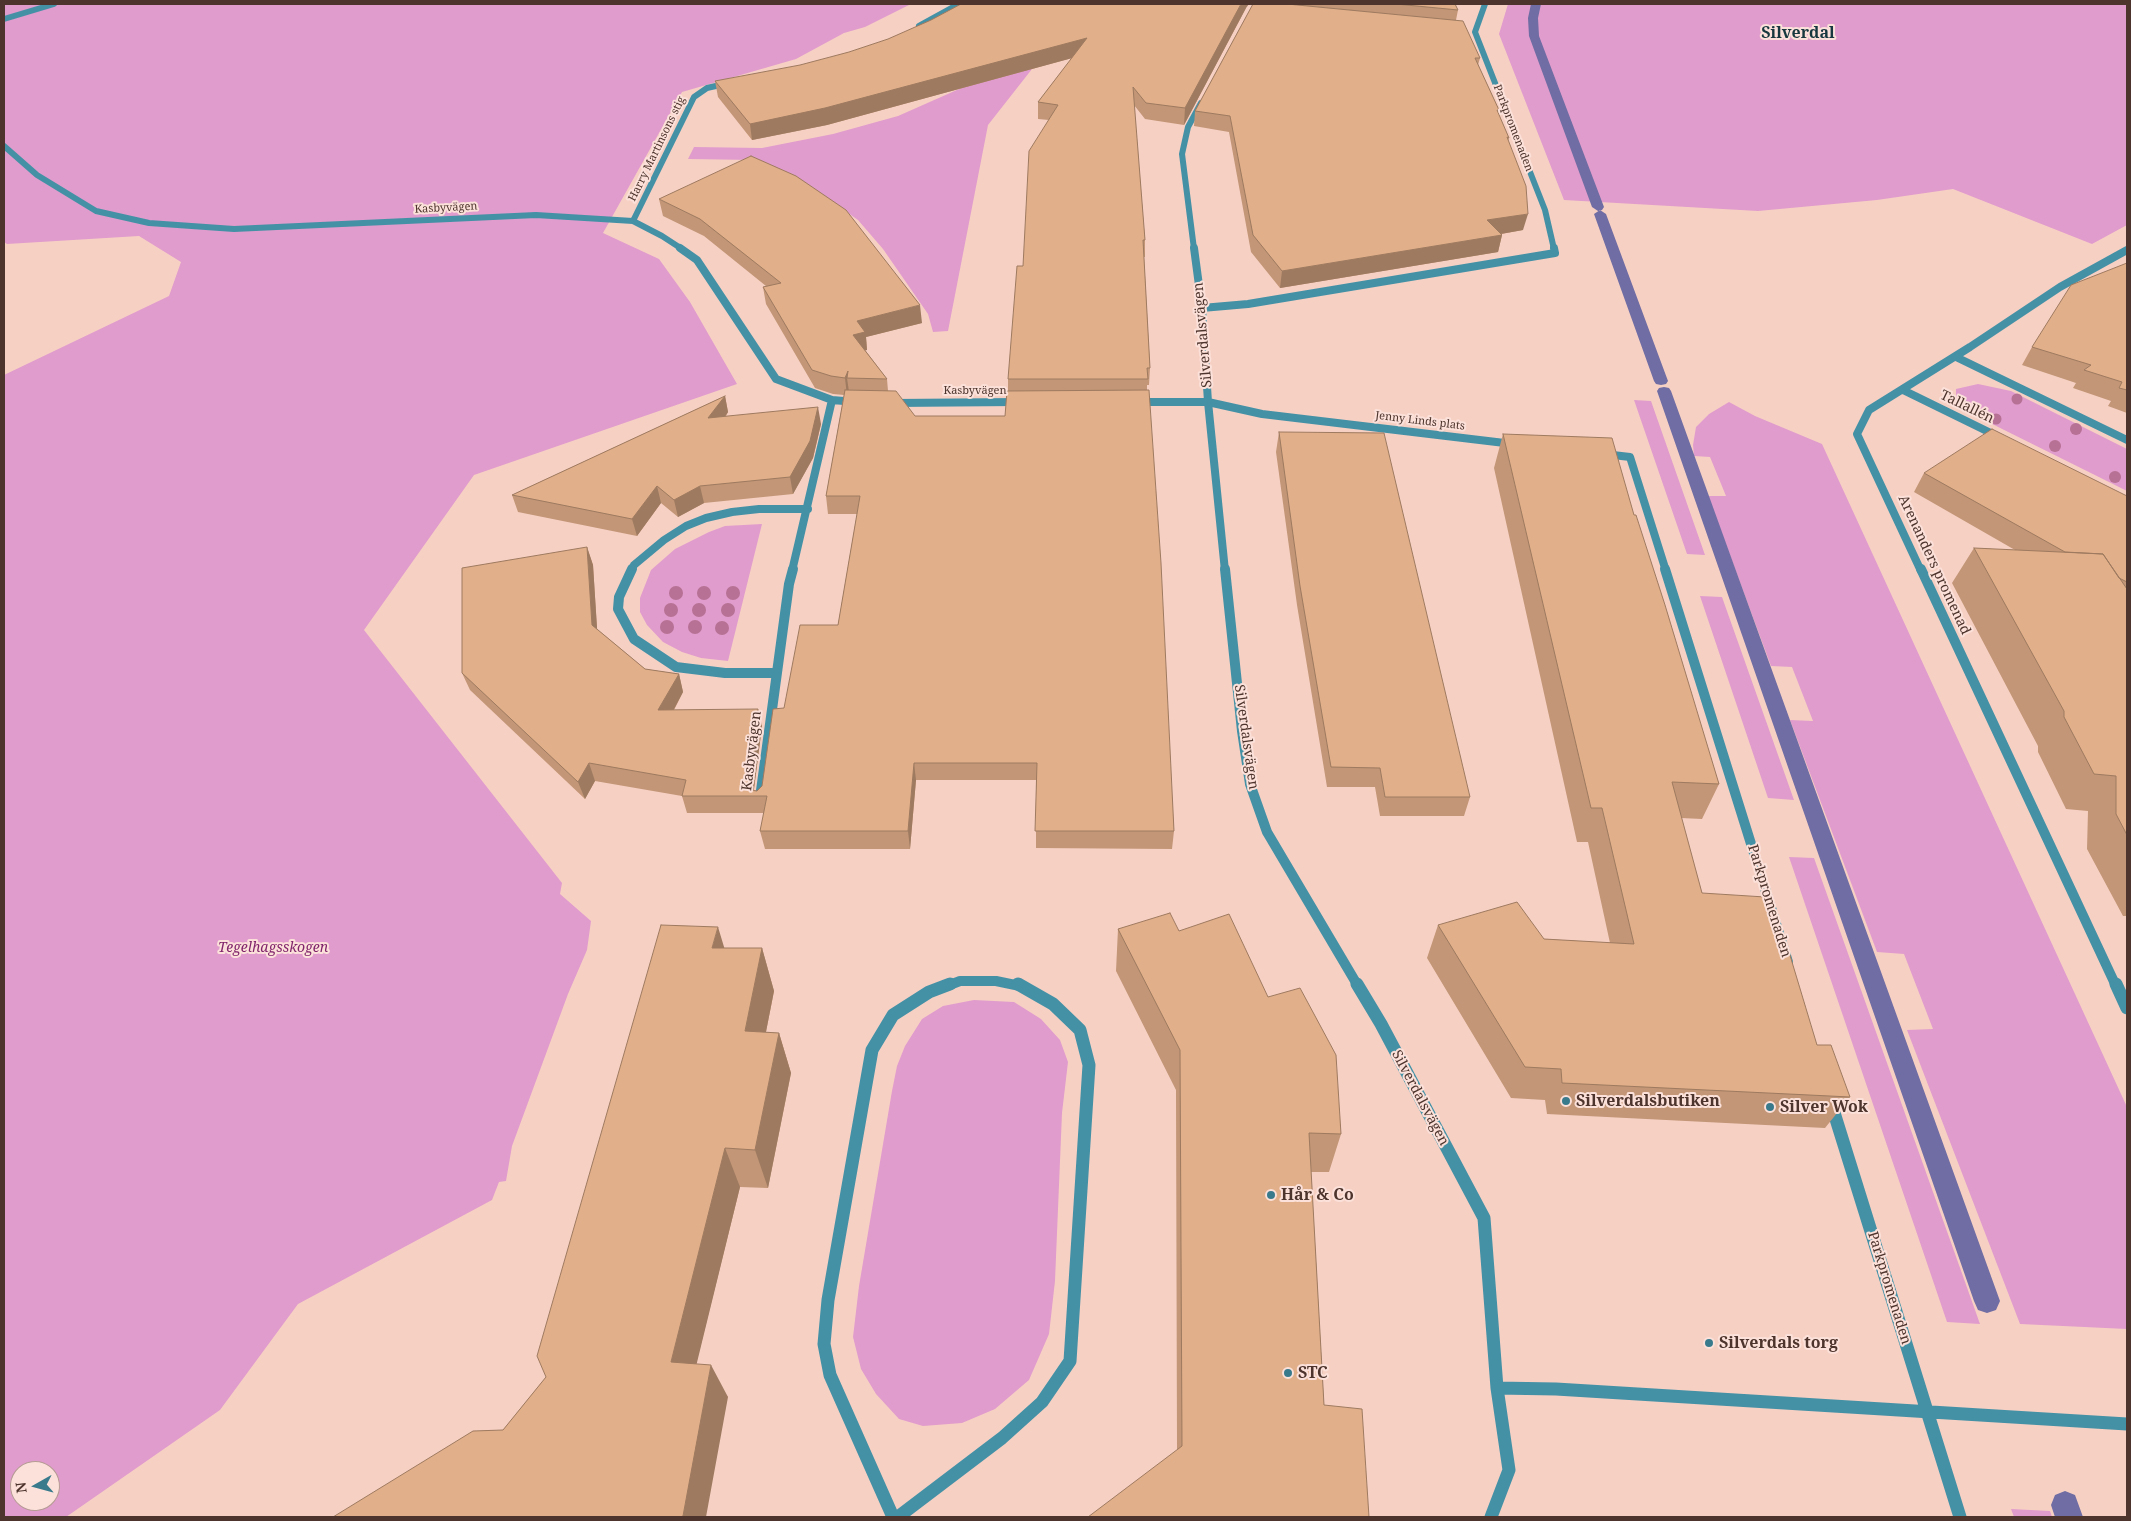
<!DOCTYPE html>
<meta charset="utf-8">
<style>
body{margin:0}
#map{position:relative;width:2131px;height:1521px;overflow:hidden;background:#f7d0c4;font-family:"Noto Serif",serif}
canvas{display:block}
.frame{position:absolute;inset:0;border:5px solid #4d342c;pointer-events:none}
.north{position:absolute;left:10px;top:1461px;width:50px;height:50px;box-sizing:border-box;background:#fbe1d9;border:1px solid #b59c94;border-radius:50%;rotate:263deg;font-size:14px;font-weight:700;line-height:20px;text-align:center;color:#4d342c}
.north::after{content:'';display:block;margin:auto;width:18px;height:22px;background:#397b8d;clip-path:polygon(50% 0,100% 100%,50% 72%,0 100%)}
</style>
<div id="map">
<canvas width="2131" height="1521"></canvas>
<div class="frame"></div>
<div class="north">N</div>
</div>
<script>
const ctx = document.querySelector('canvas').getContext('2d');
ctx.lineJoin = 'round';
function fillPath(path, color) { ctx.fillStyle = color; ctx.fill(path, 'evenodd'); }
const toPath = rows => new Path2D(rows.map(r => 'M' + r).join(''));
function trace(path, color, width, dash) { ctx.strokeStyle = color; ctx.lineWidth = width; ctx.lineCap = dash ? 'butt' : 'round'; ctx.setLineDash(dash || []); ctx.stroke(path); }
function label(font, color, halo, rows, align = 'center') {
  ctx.font = font + ' "Noto Serif",serif'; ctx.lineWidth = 4; ctx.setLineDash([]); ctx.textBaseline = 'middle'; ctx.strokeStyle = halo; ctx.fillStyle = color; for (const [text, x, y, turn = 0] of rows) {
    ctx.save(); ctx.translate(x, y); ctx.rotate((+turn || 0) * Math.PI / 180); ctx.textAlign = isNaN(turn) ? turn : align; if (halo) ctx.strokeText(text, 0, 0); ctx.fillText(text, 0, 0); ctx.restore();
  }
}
const green = toPath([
 [4,4,911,4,865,27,844,33,796,59,682,92,603,233,659,259,690,302,737,384,474,475,364,630,562,883,560,894,591,921,587,950,568,994,512,1146,506,1181,499,1182,492,1200,298,1304,220,1410,66,1517,4,1517,4,375,169,296,181,262,139,236,7,244,4,242],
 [20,1471,50,1471,50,1501,20,1501],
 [1508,4,2127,4,2127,225,2092,244,1953,189,1877,200,1758,211,1564,200,1499,34],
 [1043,55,988,125,948,331,933,332,928,314,883,249,858,220,824,196,754,160,688,159,694,147,762,148,833,134,898,116,984,78],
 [1978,384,2011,391,2127,449,2127,491,1970,413,1956,400,1956,389],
 [1634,400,1651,401,1705,555,1687,554],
 [1729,402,1755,416,1822,444,2127,1107,2127,1329,2020,1324,1907,1030,1933,1029,1904,954,1877,952,1790,720,1813,721,1792,667,1771,666,1708,496,1726,496,1710,457,1694,456,1693,445,1696,427,1709,414],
 [762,524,728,661,701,658,682,652,663,642,647,625,640,612,640,598,651,570,675,549,709,532,725,526],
 [1700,596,1722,597,1794,800,1768,798],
 [1789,857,1814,858,1980,1324,1947,1322],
 [974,1000,1014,1002,1041,1019,1060,1040,1068,1062,1062,1113,1055,1281,1049,1334,1029,1380,995,1409,962,1423,923,1426,899,1419,876,1394,861,1369,853,1337,859,1286,892,1091,897,1066,905,1046,922,1019,943,1006],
 [2011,1509,2050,1511,2052,1517,2014,1517]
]);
const stream = toPath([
 [1531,4,1541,4,1538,18,1539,36,1604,207,1602,210,1598,211,1592,207,1529,36,1528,18,1531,4],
 [1600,210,1606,214,1668,381,1666,384,1661,385,1656,384,1654,381,1594,214,1600,210],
 [1664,387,1669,388,1671,391,2000,1301,1996,1310,1987,1313,1978,1310,1974,1301,1657,391,1659,388,1664,387],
 [2065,1491,2075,1495,2083,1517,2055,1517,2051,1505,2055,1495,2065,1491]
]);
const serviceFar1 = toPath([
 [947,986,960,981,996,981,1020,986]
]);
const service = toPath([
 [893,1517,830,1375,824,1344,828,1300,872,1050,893,1015,929,992,950,984],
 [898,1517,1002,1438,1042,1402,1070,1361,1089,1065,1080,1030,1053,1004,1018,984]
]);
const minorFar3 = toPath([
 [1485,4,1475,32,1545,210,1554,249],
 [4,19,54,4],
 [919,26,959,4],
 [4,146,37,175,96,211,149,223,234,229,536,215,633,221,662,236,682,249],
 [633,221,694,97,707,88,729,83],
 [1194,249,1182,154,1188,127,1201,103]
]);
const minorFar2 = toPath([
 [680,248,697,260,776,379,832,400,856,402],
 [1194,248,1202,308,1208,402,1225,571],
 [1202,308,1248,304,1555,253,1554,248],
 [1956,357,2127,440],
 [1903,390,2001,438],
 [1138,402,1208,402,1262,414,1513,444],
 [893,403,1018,402],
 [1604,454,1630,457,1666,571],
 [631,571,634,565,664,540,686,526,706,518,732,512,759,509,808,509],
 [792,571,832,400],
 [1921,571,1857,434,1869,410,1970,347,2060,287,2127,250]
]);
const minorFar1 = toPath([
 [632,569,619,597,618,609,634,639,676,667,725,673,776,673],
 [1225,569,1242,731,1250,784,1267,832,1358,986],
 [1665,569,1788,962],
 [1921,569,2116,986],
 [760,798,789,584,793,569]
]);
const minor = toPath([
 [1357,984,1381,1024,1484,1218,1497,1388,1509,1470,1491,1517],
 [2116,984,2127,1008],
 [1831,1103,1960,1517],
 [1497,1388,1556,1389,2127,1424]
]);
const trees = [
 [2017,399,5.5],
 [1996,419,5.5],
 [2076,429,6],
 [2055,446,6],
 [2115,477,6],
 [676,593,7],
 [704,593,7],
 [733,593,7],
 [671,610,7],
 [699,610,7],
 [728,610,7],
 [667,627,7],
 [695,627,7],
 [722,628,7]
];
const wall = toPath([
 [1253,4,1455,4,1458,10,1456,20,1480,58,1478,65,1499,110,1498,113,1509,138,1508,141,1523,230,1501,234,1502,235,1498,252,1280,288,1251,252,1229,132,1194,126,1195,111],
 [1246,8,1184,125,1145,119,1134,105,1145,240,1145,257,1144,257,1150,368,1149,385,1147,385,1147,390,1174,831,1172,849,1036,848,1036,780,916,780,910,849,765,849,760,831,764,813,687,813,682,796,595,781,585,799,470,690,462,673,587,547,593,565,597,629,645,669,679,674,683,692,674,710,762,726,754,790,757,791,762,786,784,708,838,625,857,514,828,514,826,496,844,395,833,394,815,388,766,304,763,287,766,286,704,236,663,216,659,199,922,323,866,337,867,350,865,350,887,379,888,391,915,416,1005,416,1008,391,1008,379,1023,266,1049,120,1038,119,1038,102,1072,58,827,125,752,140,718,97,715,81],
 [2127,263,2127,413,2108,406,2111,401,2073,388,2076,383,2022,365,2032,347],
 [725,396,728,412,726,416,821,424,813,458,793,494,704,503,678,517,661,503,637,536,518,512,512,495],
 [1279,432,1470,797,1464,816,1380,816,1375,787,1327,787,1297,605,1276,452],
 [1503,434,1634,515,1719,784,1702,819,1681,818,1702,893,1781,951,1817,1045,1850,1097,1825,1128,1547,1114,1545,1100,1511,1098,1427,958,1438,925,1544,939,1610,943,1588,842,1577,842,1494,468],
 [1924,473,2127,496,2127,916,2123,916,2087,849,2088,811,2066,809,2038,752,2038,746,1952,583,1974,548,2015,550,1914,492],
 [1118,929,1179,931,1268,997,1341,1134,1329,1172,1311,1172,1324,1405,1177,1450,1176,1090,1116,971],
 [724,948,762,948,774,991,766,1032,779,1033,791,1073,768,1188,740,1187,696,1364,728,1397,503,1430,546,1377]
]);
const shadedWall = toPath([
 [1241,4,1249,4,1246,8,1184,125,1185,108],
 [1087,38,1087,54,827,125,752,140,750,124],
 [1528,214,1523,230,1484,237,1487,220],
 [1502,235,1498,252,1280,288,1282,271],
 [920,305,922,323,866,337,867,350,855,353,853,335,857,321],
 [848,371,847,378,849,392,847,396,845,378],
 [725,396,728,412,712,435,708,418],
 [818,407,821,424,813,458,793,494,790,477],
 [657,486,661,503,637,536,632,519],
 [700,486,704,503,678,517,674,500],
 [587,547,593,565,598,643,592,625],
 [679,674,683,692,664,728,658,710],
 [758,709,762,726,753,796,748,784],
 [589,763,595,781,585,799,578,782],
 [914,763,916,780,910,849,908,831],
 [718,927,731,970,712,948],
 [762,948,774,991,758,1072,745,1031],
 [779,1033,791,1073,768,1188,755,1150],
 [725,1148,740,1187,689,1395,671,1362],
 [711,1365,728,1397,706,1517,681,1517]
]);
const building = toPath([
 [961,4,1241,4,1185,108,1146,103,1133,87,1145,240,1143,240,1150,368,1147,368,1148,379,1008,379,1017,266,1023,266,1029,151,1058,105,1038,102,1087,38,825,108,750,124,715,81,800,65,849,52,888,39,931,20,961,4],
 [1253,4,1287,4,1463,21,1480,58,1475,58,1499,110,1497,110,1509,138,1507,137,1526,186,1528,214,1487,220,1502,235,1282,271,1253,235,1230,116,1195,111,1253,4],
 [1396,4,1455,4,1458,10,1396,4],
 [751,156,796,176,846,210,920,305,857,321,865,332,853,335,887,379,847,378,848,371,845,378,831,376,812,370,763,287,781,283,700,219,659,199,751,156],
 [2127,263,2127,390,2119,388,2122,382,2084,370,2091,365,2032,347,2071,285,2127,263],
 [845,390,896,391,915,416,1005,416,1007,391,1149,390,1161,563,1174,831,1035,831,1037,763,914,763,908,831,760,831,767,796,682,796,686,780,589,763,578,782,462,673,462,568,587,547,592,625,645,669,679,674,658,710,758,709,748,784,750,790,757,791,762,786,773,709,784,708,800,625,838,625,860,496,826,496,845,390],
 [725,396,708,418,818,407,810,441,790,477,700,486,674,500,657,486,632,519,512,495,725,396],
 [1992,429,2127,496,2127,582,2119,578,2103,554,2065,552,1924,473,1992,429],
 [1279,432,1384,433,1470,797,1385,797,1380,768,1331,767,1300,586,1279,432],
 [1503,434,1612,438,1634,515,1636,515,1665,605,1719,784,1672,782,1702,893,1765,897,1781,951,1789,952,1817,1045,1831,1045,1850,1097,1562,1083,1561,1069,1525,1067,1438,925,1517,902,1544,939,1634,944,1602,808,1591,808,1503,434],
 [1974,548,2103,554,2127,589,2127,835,2116,814,2116,776,2094,774,2064,717,2064,711,1974,548],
 [1170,913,1179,931,1229,914,1268,997,1300,988,1336,1055,1341,1134,1309,1133,1324,1405,1362,1409,1369,1517,1088,1517,1182,1446,1180,1050,1118,929,1170,913],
 [661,925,718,927,712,948,762,948,745,1031,779,1033,755,1150,725,1148,671,1362,711,1365,683,1516,681,1517,333,1517,473,1431,503,1430,546,1377,537,1356,661,925]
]);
const markers = [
 [1566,1101,5,"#397b8d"],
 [1770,1107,5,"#397b8d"],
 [1271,1195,5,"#397b8d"],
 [1709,1343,5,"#397b8d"],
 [1288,1373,5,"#397b8d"]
];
const farStreetnames = [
 ["Parkpromenaden",1513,128,69],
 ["Harry Martinsons stig",657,149,-64],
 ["Kasbyvägen",446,208,-3],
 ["Kasbyvägen",975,391],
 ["Jenny Linds plats",1420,421,7]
];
const streetNames = [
 ["Silverdalsvägen",1203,335,-95],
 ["Tallallén",1967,407,26],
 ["Arenanders promenad",1934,565,65],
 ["Silverdalsvägen",1246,737,82],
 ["Kasbyvägen",752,751,-83],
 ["Parkpromenaden",1769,901,73],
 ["Silverdalsvägen",1420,1098,62],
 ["Parkpromenaden",1889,1288,73]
];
const parkNames = [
 ["Tegelhagsskogen",273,948]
];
const farDistrictnames = [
 ["Silverdal",1798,33]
];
const nearPoinames = [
 ["Silverdalsbutiken",1576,1101],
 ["Silver Wok",1780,1107],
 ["Hår & Co",1281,1195],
 ["Silverdals torg",1719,1343],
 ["STC",1298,1373]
];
fillPath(green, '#e09ccc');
fillPath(stream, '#6f6da3');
trace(serviceFar1, '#4491a6', 10);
trace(service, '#4491a6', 13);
trace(minorFar3, '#4491a6', 6);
trace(minorFar2, '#4491a6', 8);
trace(minorFar1, '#4491a6', 10);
trace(minor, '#4491a6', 13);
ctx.fillStyle = '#b67194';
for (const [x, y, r] of trees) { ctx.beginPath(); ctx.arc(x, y, r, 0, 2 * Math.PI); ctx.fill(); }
fillPath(wall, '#c29676');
fillPath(shadedWall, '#9e7a60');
fillPath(building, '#e1af89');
trace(building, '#9e7a60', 1);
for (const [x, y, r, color] of markers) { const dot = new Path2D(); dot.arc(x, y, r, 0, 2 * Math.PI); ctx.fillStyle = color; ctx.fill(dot); trace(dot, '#fbe1d9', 2); }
label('11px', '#4d342c', '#fbe1d9', farStreetnames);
label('14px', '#4d342c', '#fbe1d9', streetNames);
label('italic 14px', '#81246c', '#fbe1d9', parkNames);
label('bold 16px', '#183840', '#fbe1d9', farDistrictnames);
label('bold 16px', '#4d342c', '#fbe1d9', nearPoinames, 'left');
</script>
